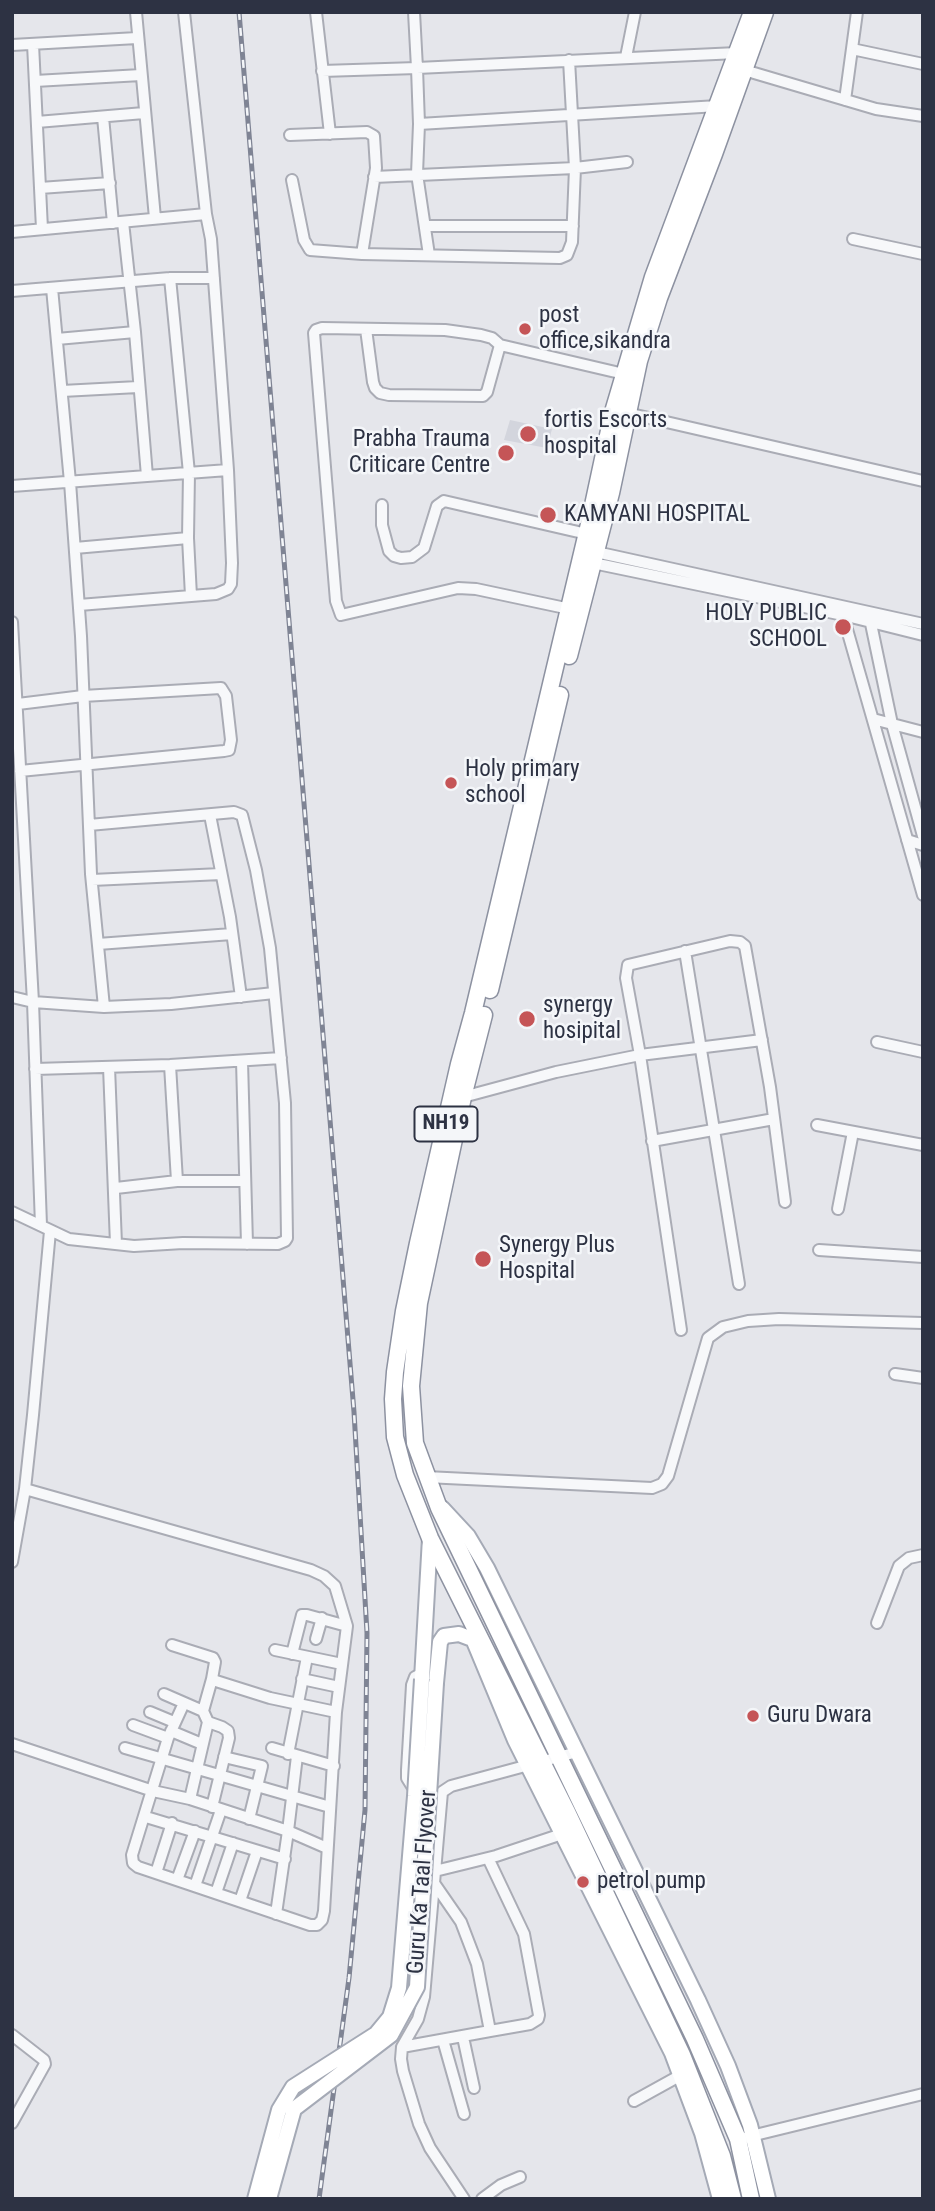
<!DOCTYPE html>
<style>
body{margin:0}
#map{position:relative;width:935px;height:2211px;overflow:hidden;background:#e5e6eb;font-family:"Roboto Condensed",sans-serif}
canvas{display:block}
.frame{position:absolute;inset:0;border:14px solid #2d3243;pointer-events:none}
</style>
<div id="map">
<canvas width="935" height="2211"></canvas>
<div class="frame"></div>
</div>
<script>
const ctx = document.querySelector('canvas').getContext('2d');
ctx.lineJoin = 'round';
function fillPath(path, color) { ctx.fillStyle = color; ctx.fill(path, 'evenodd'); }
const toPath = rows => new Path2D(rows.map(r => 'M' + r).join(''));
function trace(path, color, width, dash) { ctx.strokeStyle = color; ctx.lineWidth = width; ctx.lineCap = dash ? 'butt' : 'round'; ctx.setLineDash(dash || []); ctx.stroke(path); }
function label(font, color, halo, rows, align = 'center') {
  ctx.font = font + ' "Roboto Condensed",sans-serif'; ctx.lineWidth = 5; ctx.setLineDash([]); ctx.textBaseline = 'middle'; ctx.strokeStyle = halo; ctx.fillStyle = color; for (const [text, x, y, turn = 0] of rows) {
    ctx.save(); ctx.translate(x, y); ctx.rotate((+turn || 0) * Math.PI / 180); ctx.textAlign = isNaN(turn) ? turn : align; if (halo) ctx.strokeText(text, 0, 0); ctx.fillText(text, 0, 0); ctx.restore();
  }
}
const built = toPath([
 [510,420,552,429,547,448,504,440]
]);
const minor = toPath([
 [136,12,155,218],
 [316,12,330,134],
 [414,12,417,68,737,53],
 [33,44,42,229],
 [12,45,137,38],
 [852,49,923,64],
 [626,57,635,12],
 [744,70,876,109,923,116],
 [322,71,417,68,419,124,417,174,429,255],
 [35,81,141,75],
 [845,100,857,12],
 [103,117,113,223],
 [37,122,144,113],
 [419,124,718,106],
 [290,135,367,132,374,136,376,168,362,254],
 [374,177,575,168,627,162],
 [292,180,304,240,310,250,362,254,560,258,567,255,572,242,575,168,569,60],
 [40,188,110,183],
 [123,222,135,332,147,476],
 [425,226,573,226],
 [12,232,206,214],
 [853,239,923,254],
 [170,278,189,473,188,538,191,596],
 [52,288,70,482,81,636,91,874,104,1007],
 [12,291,170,278,214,278],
 [366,329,373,382,375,388,380,393,389,395,483,396,487,392,500,345],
 [57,339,135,332],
 [62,391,138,387],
 [627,413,923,481],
 [12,486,228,470],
 [382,505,382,525,389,551,394,556,401,558,412,557,424,548,437,506,444,501,587,534],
 [75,548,188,538],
 [596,552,923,624],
 [593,563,843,615,923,635],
 [79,605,216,594,228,589,231,584,232,563,228,470,211,239,206,214,184,12],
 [570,609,476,589,458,588,341,615,336,601,314,333,316,330,322,328,445,330,481,335,492,338,500,345,624,374],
 [842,612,923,895],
 [870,619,892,724,923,836],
 [12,622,33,1002,41,1225],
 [18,704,83,696,221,688,226,696,231,740,229,750,224,751,20,771],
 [873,719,923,732],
 [210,815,230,917,241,997],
 [907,840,923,845],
 [92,880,221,874],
 [98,944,232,934],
 [685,951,739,1284],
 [12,997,33,1002,104,1007,171,1004,274,993],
 [877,1042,923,1052],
 [242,1061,247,1244],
 [170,1065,177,1181],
 [109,1067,116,1244],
 [35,1069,170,1065,281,1058],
 [463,1097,556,1072,640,1055,762,1040],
 [817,1125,923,1145],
 [652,1141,774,1119],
 [116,1188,177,1181,245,1181],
 [838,1209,853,1132],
 [12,1212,69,1239,134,1246,183,1243,278,1244,285,1241,287,1238,285,1103,270,948,256,870,242,815,234,812,89,825],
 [819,1250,923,1257],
 [681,1330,640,1055,626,978,628,965,730,941,740,942,745,946,770,1087,785,1202],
 [895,1374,923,1378],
 [426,1477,652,1488,662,1484,668,1476,708,1338,723,1327,748,1321,779,1319,923,1323],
 [25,1489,311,1570,324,1576,335,1586,347,1626,336,1712,324,1911,322,1920,317,1925,310,1925,138,1867,133,1863,132,1855,168,1738,184,1703],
 [12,1562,25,1489,33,1415,50,1231],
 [877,1623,899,1566,909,1558,923,1555],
 [316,1639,322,1618],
 [172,1645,213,1658,215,1662,212,1679,216,1681,270,1698,336,1712],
 [275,1650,342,1664],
 [292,1654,302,1615,307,1615,347,1626],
 [302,1679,339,1687],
 [164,1694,203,1711,208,1722,190,1799],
 [203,1711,212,1679],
 [150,1712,174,1722],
 [208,1722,222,1727,228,1731,229,1738,212,1807],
 [133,1725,168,1738],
 [171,1731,202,1744],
 [12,1744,153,1791,190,1799,288,1831,327,1848],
 [125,1748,330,1807],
 [272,1748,334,1766],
 [288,1754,307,1657],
 [224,1757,262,1766,249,1819],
 [418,1787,412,1786,407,1778,407,1770,412,1685,415,1677,423,1673],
 [146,1817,285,1859],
 [488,1858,524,1934,539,2015,538,2019,530,2024,490,2031],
 [435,1871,496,1856,562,1834],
 [156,1873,172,1823],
 [177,1880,195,1831],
 [195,1886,221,1810],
 [216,1893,233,1843],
 [240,1901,257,1851],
 [276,1914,288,1831,297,1756],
 [12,2035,44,2060,45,2064,12,2123],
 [463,2037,474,2088],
 [443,2040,464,2114],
 [402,2047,490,2031,477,1964,461,1922,434,1883],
 [634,2101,681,2075],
 [747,2137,923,2094],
 [464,2199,430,2148,419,2124,403,2071,401,2059,402,2047,418,2019,424,1997,442,1792,451,1786,577,1752],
 [482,2199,501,2185,520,2177]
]);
const major = toPath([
 [442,1508,468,1536,487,1568,698,2000,728,2066,750,2125,768,2199],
 [473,1639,515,1740,672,2053,702,2133,720,2199],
 [422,1679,430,1538],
 [436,1683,440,1642,444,1636,459,1634,480,1642]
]);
const highway = toPath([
 [569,656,611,493,639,361,659,298,714,154,765,12],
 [490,990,560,695],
 [484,1015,463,1097,419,1303,411,1386,415,1443,439,1508,695,2039,738,2139,751,2199],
 [733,2199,722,2156,682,2055,567,1812,430,1538,405,1475,395,1437,393,1399,395,1372,404,1311,418,1243,459,1064,473,1013,589,524,613,412,653,277,752,12]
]);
const rail = toPath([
 [239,12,354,1412,367,1633,365,1810,349,1978,319,2199]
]);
const majorBridge = toPath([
 [255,2199,279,2110,293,2087,376,2034,390,2017,399,1988,415,1796,422,1679],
 [269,2199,294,2109,391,2035,417,1987,436,1683]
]);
const markers = [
 [525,329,7,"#c55557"],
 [528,434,9,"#c55557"],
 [506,453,9,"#c55557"],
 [548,515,9,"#c55557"],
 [843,627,9,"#c55557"],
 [451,783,7,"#c55557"],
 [527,1019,9,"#c55557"],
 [483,1259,9,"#c55557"],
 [753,1716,7,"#c55557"],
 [583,1882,7,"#c55557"]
];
const shields = [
 [446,1124,63]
];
const shieldNames = [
 ["NH19",446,1124]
];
const poiNames = [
 ["post",539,316],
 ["office,sikandra",539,342],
 ["fortis Escorts",544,421],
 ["hospital",544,447],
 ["Prabha Trauma",490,440,"right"],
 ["Criticare Centre",490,466,"right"],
 ["KAMYANI HOSPITAL",564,515],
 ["HOLY PUBLIC",827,614,"right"],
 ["SCHOOL",827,640,"right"],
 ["Holy primary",465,770],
 ["school",465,796],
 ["synergy",543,1006],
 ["hosipital",543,1032],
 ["Synergy Plus",499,1246],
 ["Hospital",499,1272],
 ["Guru Dwara",767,1716],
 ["petrol pump",597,1882]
];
const streetNames = [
 ["Guru Ka Taal Flyover",423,1882,-86]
];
fillPath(built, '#d3d5dd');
trace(minor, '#aaacb5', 14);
trace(major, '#a5aab6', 18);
trace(highway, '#8d92a1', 19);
trace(minor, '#f7f8fa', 10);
trace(major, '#fff', 14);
trace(highway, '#fff', 16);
trace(rail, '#7f8494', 5);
trace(rail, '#f4f6f9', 2.5, [8]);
trace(majorBridge, '#a5aab6', 18, []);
trace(majorBridge, '#fff', 14);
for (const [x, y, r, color] of markers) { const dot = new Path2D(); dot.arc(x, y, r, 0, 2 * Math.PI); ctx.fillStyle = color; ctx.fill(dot); trace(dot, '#f4f6f9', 2.5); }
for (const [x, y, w] of shields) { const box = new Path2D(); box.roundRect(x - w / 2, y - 17.5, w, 35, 5); ctx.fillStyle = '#f4f6f9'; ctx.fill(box); trace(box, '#2d3243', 2); }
label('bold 21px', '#2d3243', null, shieldNames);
label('23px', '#2d3243', '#f4f6f9', poiNames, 'left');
label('23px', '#2d3243', '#f4f6f9', streetNames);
</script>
